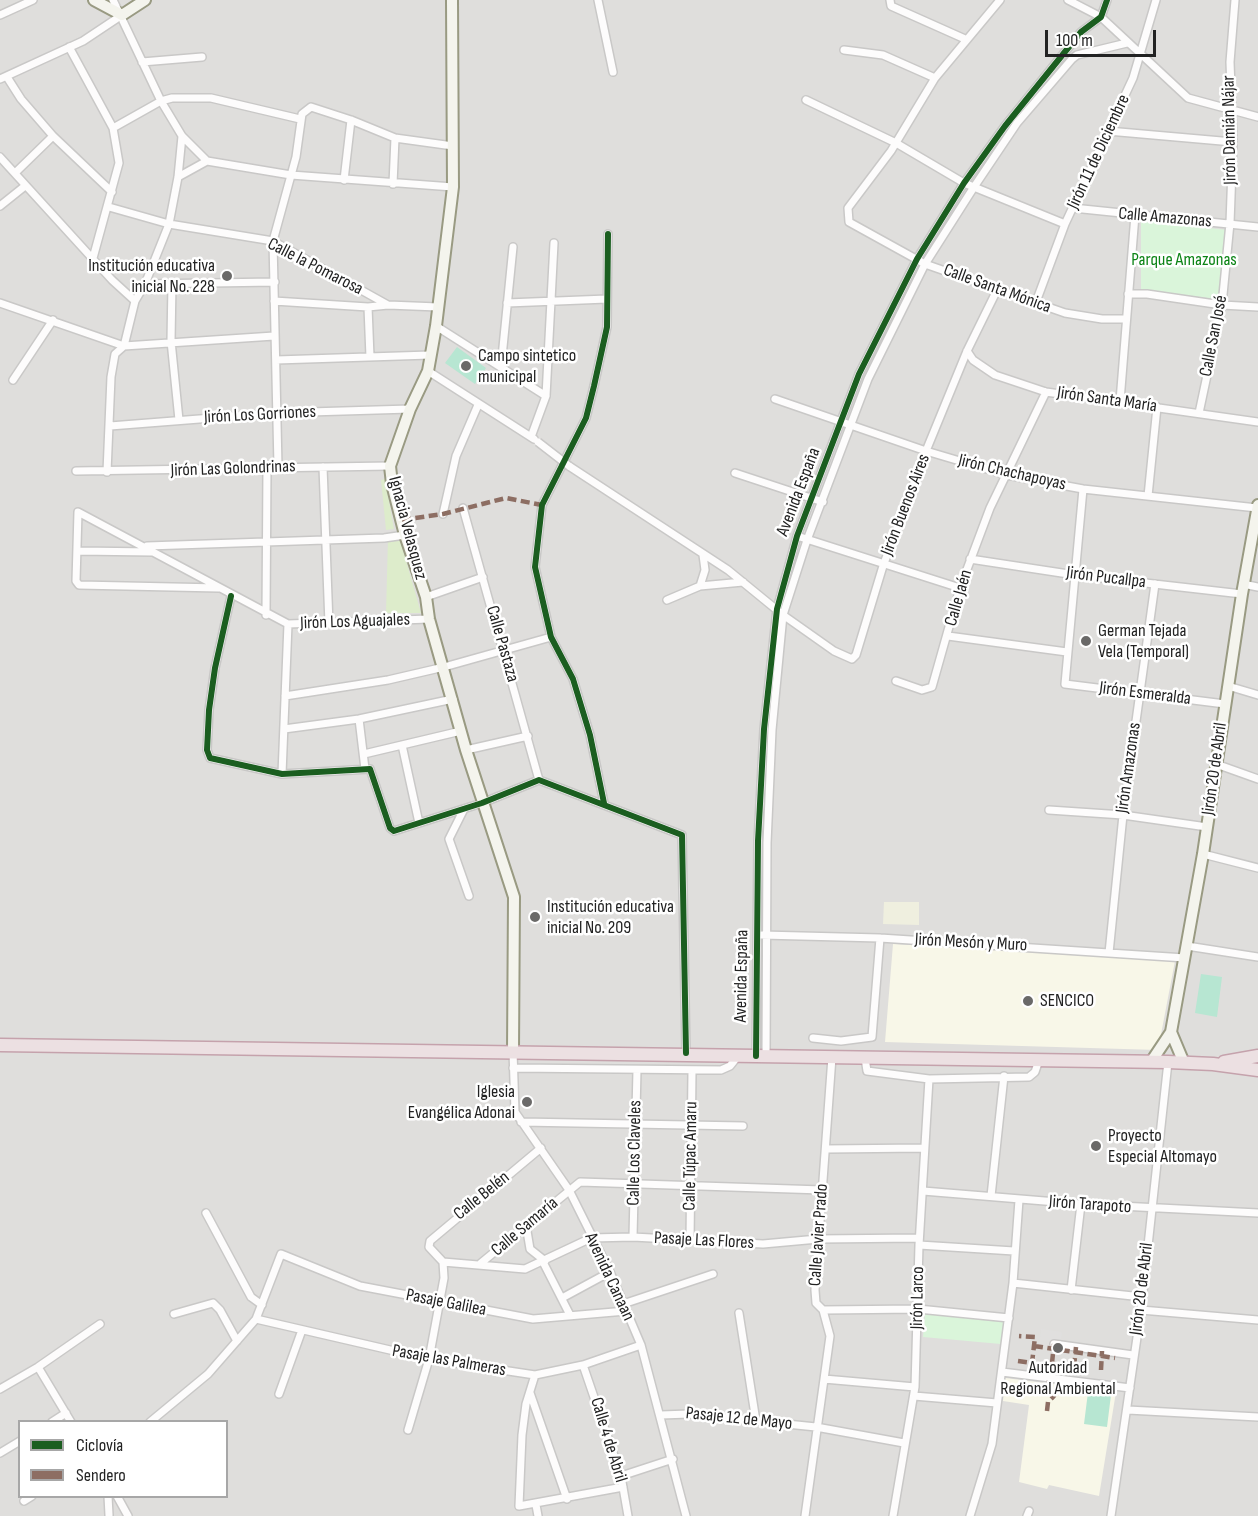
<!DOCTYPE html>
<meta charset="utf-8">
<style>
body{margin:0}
#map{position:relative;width:1258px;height:1516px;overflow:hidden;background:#f0eeeb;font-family:"Sofia Sans Condensed",sans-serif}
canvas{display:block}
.legend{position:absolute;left:18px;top:1420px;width:210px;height:78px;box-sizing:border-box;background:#fff;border:2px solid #a7a7a7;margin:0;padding:8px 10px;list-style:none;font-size:18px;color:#222}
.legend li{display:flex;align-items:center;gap:12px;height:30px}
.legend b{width:30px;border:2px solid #a7a7a7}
.scale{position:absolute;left:1045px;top:30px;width:111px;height:27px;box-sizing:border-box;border:3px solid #222;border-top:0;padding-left:8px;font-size:18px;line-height:21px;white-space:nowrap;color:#222;-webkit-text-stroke:4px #fff;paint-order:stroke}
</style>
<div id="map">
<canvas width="1258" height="1516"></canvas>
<ul class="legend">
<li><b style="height:8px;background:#1b5e20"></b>Ciclovía</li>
<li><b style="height:8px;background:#8d6e63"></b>Sendero</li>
</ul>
<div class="scale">100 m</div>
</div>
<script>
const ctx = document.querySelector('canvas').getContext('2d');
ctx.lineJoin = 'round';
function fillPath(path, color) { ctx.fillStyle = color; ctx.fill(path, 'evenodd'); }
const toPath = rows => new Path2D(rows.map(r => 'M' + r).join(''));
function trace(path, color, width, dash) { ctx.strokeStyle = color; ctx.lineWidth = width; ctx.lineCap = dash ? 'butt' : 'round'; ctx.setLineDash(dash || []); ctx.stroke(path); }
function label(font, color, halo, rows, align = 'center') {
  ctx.font = font + ' "Sofia Sans Condensed",sans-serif'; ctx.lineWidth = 5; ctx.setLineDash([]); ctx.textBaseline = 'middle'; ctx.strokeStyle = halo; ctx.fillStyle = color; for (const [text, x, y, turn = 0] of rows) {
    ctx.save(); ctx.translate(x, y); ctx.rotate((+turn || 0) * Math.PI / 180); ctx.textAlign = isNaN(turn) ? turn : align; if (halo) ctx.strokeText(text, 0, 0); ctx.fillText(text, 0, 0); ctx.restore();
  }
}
const residential = toPath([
 [0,0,1258,0,1258,1516,0,1516],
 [20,1422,226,1422,226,1496,20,1496]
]);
const education = toPath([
 [893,944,1175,961,1158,1050,885,1042],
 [1005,1378,1116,1392,1099,1496,1049,1485,1047,1489,1019,1482,1029,1405,1003,1401]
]);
const farmland = toPath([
 [884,902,919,902,919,925,883,924]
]);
const grass = toPath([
 [385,479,394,529,386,530,381,480],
 [399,536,421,613,386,613,388,538]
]);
const park = toPath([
 [1141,221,1228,230,1222,300,1141,289],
 [925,1314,1004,1321,1001,1344,923,1337]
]);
const pitch = toPath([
 [457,347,486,368,475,384,445,363],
 [1201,974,1222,977,1217,1017,1195,1013],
 [1088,1392,1111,1395,1107,1427,1084,1424]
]);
const parking = toPath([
 [1041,1329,1062,1332,1060,1347,1039,1345]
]);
const street = toPath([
 [113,0,161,101,182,136,207,161,291,175,453,187],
 [598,0,613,72],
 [890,0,891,6,965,39],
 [1000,0,935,78,891,151,848,208,849,222,925,264,1065,313,1102,319,1126,319],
 [1068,0,1101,17,1188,98,1258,117],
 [0,15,33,0],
 [69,47,113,128,119,163,93,258],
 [844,50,883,55,935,78],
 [142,62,202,57],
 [7,77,21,99,53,136,112,192],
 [0,79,83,41,122,15],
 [806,100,896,143,964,183,1065,224],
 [113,128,161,101,172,98,211,98,300,119],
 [1108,131,1233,142],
 [0,157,112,280,135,301],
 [15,173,53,136],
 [178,177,207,161],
 [344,180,351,120],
 [393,184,395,138],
 [0,206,25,186],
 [109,207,169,224,273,241,388,305],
 [1073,208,1258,227],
 [172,283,171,341,179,420],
 [145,284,275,282],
 [1128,294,1147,294,1222,305,1258,307],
 [274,301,368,307,388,305,438,307],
 [1036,302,1065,224,1133,78,1156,0],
 [0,303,124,346,135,301,145,284,169,224,178,177,182,136],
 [507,303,607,299],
 [368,307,370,357],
 [436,326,546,396],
 [967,351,973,360,995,375,1046,392,1258,422],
 [276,360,430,355],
 [501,367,513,247],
 [428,371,534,439],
 [13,380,53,320],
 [775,399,926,451,1007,475,1083,489,1257,508],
 [1120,401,1135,215],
 [1199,413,1222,305,1230,223,1233,142,1230,62,1235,0],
 [110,426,276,413,410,409],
 [531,437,546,396,554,243],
 [569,466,728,570,783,615,834,651,852,659,856,655,883,566,926,451,967,351,998,288],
 [278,467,273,241,296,157,302,114,311,107,351,120,395,138,453,146],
 [323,467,329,624],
 [76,471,390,466],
 [107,472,111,377,115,354,124,346,274,336],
 [735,473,823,502],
 [1083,489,1065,684,1225,704],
 [1148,496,1157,407],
 [463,508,539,780],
 [443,514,456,456,478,405],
 [797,536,960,588],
 [147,546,384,538,405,535],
 [78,551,153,552],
 [970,559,1075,575,1242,594],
 [1243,584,1258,587],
 [700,586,743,582],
 [219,588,79,585,76,581,78,512,288,624,429,619],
 [231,596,215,668,209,710,207,750,210,758,282,774,370,769,390,828,394,831,482,803,539,780,682,835,686,1053],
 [426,597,483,577],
 [667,600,700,586,705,570,703,555],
 [266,615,267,468],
 [948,636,1067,652],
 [896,681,922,690,932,687,960,588,990,508,1046,392],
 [1228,686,1258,695],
 [285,696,388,680,444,667,551,637],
 [359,719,365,769],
 [284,729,359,719,453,699],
 [402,745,419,823],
 [466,750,528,736],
 [364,754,461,731],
 [1216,764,1258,779],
 [282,774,288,624],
 [604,803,590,735,573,679,551,637,535,567,542,505,586,418,594,386,607,327,608,234],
 [464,809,449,839,469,896],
 [1049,810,1123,815,1207,827],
 [1203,854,1258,868],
 [762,935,880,938,1185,958],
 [1187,946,1258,957],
 [1109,953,1123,815,1155,584],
 [813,1038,841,1041,872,1037,880,938],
 [513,1051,515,1112,569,1190,610,1272,641,1345,686,1516],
 [756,1056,758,841,764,729,777,609,797,536,859,374,917,259,964,183,1005,126,1081,32,1101,17,1107,0],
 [766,1056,767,843,772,730,783,615,807,540,868,379,925,264,974,187,1017,123,1072,59,1077,55,1127,43],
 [865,1058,867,1071,929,1079,1029,1077,1035,1072,1039,1060],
 [513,1068,721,1070,730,1066,738,1056],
 [521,1122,743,1126],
 [826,1149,924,1148],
 [923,1191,1081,1204,1258,1213],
 [991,1196,1004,1076],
 [206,1213,251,1297,262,1305],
 [526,1225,530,1249,545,1261],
 [633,1237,637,1070],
 [690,1241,692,1071],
 [919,1245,1014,1251],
 [443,1262,525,1269,591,1238,633,1237,763,1244,818,1239,919,1238],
 [543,1262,570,1315],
 [481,1263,580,1182,822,1190],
 [1013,1283,1142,1297],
 [1071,1290,1081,1204],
 [562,1298,610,1272],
 [623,1304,713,1274],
 [823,1310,918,1309,1009,1318],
 [1141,1310,1258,1320],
 [739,1313,756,1421],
 [174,1314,213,1303,220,1310,237,1341],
 [256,1319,429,1359,535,1375,583,1365,641,1345],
 [1054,1344,1133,1355],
 [583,1365,621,1476,628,1516],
 [38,1367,71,1422],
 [1002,1372,1130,1388],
 [535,1375,526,1404,522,1435,519,1506,623,1487],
 [824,1379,915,1387],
 [0,1389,38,1367,100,1324],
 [530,1393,567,1499],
 [279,1394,302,1330],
 [914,1396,997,1403],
 [1128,1410,1258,1417],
 [661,1415,689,1414,816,1427,904,1443],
 [52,1422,66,1413],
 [150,1422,208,1374,256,1319,281,1254,360,1286,533,1319,626,1311],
 [408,1430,429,1359,444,1278,443,1262,429,1247,430,1241,541,1148],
 [0,1453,20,1441],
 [621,1476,673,1459],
 [108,1496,109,1515],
 [117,1496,128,1516],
 [24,1501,32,1496],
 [536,1505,538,1516],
 [805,1516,830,1336,823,1310,816,1303,815,1290,832,1057],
 [893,1516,915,1387,919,1245,929,1079],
 [970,1516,992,1444,1013,1283,1019,1200],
 [1027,1516,1029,1511],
 [1111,1516,1141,1310,1168,1062]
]);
const secondary = toPath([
 [94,0,122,15,145,0],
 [452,0,453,187,436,326,428,371,410,409,390,466,392,484,405,535,426,597,429,619,466,750,514,897,513,1051],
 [1171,1032,1184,1063],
 [1151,1062,1171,1032,1203,854,1242,594,1258,505]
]);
const highway = toPath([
 [0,1045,1168,1062,1213,1064,1258,1070],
 [1224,1062,1258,1056]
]);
const streetBridge = toPath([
 [538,442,569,466]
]);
const quiet = toPath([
 [402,520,443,514,506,498,542,505],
 [1034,1346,1115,1358],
 [1018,1361,1032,1363,1035,1337,1019,1336],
 [1052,1363,1054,1344],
 [1074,1367,1076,1347],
 [1101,1370,1102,1351],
 [1047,1411,1048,1402,1054,1396,1054,1393,1049,1390,1049,1377]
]);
const cycleway = toPath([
 [231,596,215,668,209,710,207,750,210,758,282,774,370,769,390,828,394,831,482,803,539,780,682,835,686,1053],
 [604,803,590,735,573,679,551,637,535,567,542,505,586,418,594,386,607,327,608,234],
 [756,1056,758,841,764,729,777,609,797,536,859,374,917,259,964,183,1005,126,1081,32,1101,17,1107,0]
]);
const markers = [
 [227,276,6,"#6a6968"],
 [466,366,6,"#6a6968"],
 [1086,641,6,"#6a6968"],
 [535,917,6,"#6a6968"],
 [1028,1001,6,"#6a6968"],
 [527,1102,6,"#6a6968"],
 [1096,1146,6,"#6a6968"],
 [1058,1348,6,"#6a6968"]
];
const streetNames = [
 ["Jirón Damián Nájar",1230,130,-91],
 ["Jirón 11 de Diciembre",1099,152,-65],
 ["Calle Amazonas",1165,218,5],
 ["Calle la Pomarosa",315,267,27],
 ["Calle Santa Mónica",997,289,20],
 ["Calle San José",1214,336,-79],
 ["Jirón Santa María",1107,400,8],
 ["Jirón Los Gorriones",260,415,-3],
 ["Jirón Las Golondrinas",233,469,-2],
 ["Jirón Chachapoyas",1012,473,13],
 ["Avenida España",799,492,-69],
 ["Jirón Buenos Aires",906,505,-69],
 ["Ignacia Velasquez",407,528,75],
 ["Jirón Pucallpa",1106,578,7],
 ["Calle Jaén",959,598,-74],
 ["Jirón Los Aguajales",355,622,-2],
 ["Calle Pastaza",502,644,74],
 ["Jirón Esmeralda",1145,694,7],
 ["Jirón Amazonas",1129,768,-82],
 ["Jirón 20 de Abril",1215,769,-82],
 ["Jirón Mesón y Muro",971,943,3],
 ["Avenida España",742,976,-89],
 ["Calle Los Claveles",635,1153,-89],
 ["Calle Túpac Amaru",691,1156,-89],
 ["Calle Belén",482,1196,-39],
 ["Jirón Tarapoto",1090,1205,4],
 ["Calle Samaría",525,1227,-40],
 ["Calle Javier Prado",819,1235,-86],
 ["Pasaje Las Flores",704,1241,3],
 ["Avenida Canaan",609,1277,65],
 ["Jirón 20 de Abril",1142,1289,-83],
 ["Jirón Larco",918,1298,-89],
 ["Pasaje Galilea",446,1303,11],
 ["Pasaje las Palmeras",449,1361,10],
 ["Pasaje 12 de Mayo",739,1419,6],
 ["Calle 4 de Abril",608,1440,73]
];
const parkNames = [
 ["Parque Amazonas",1184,260]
];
const poiNames = [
 ["Institución educativa",215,266,"right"],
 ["inicial No. 228",215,287,"right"],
 ["Campo sintetico",478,356],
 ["municipal",478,377],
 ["German Tejada",1098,631],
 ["Vela (Temporal)",1098,652],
 ["Institución educativa",547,907],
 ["inicial No. 209",547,928],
 ["SENCICO",1040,1001],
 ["Iglesia",515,1092,"right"],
 ["Evangélica Adonai",515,1113,"right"],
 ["Proyecto",1108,1136],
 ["Especial Altomayo",1108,1157],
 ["Autoridad",1058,1368,"center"],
 ["Regional Ambiental",1058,1389,"center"]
];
fillPath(residential, '#dfdedc');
fillPath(education, '#f8f7e8');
fillPath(farmland, '#efefdf');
fillPath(grass, '#ddeccb');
fillPath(park, '#daf5da');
fillPath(pitch, '#b7e6d2');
fillPath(parking, '#e0dfde');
trace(street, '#c9c8c7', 10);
trace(secondary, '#999a82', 14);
trace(highway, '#c5a2ac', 15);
trace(street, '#fdfcfc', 7);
trace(secondary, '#f4f4ed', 10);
trace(highway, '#ece0e2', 12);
trace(streetBridge, '#c9c8c7', 10, []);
trace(streetBridge, '#fdfcfc', 7);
trace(quiet, '#8d6e63', 4.5, [9, 4.5]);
trace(cycleway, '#1b5e20', 6);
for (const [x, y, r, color] of markers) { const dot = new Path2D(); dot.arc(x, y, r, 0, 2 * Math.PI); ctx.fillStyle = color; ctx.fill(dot); trace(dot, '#fff', 2); }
label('18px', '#222', '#fff', streetNames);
label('18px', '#0c8416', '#fff', parkNames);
label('18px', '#222', '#fff', poiNames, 'left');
</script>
